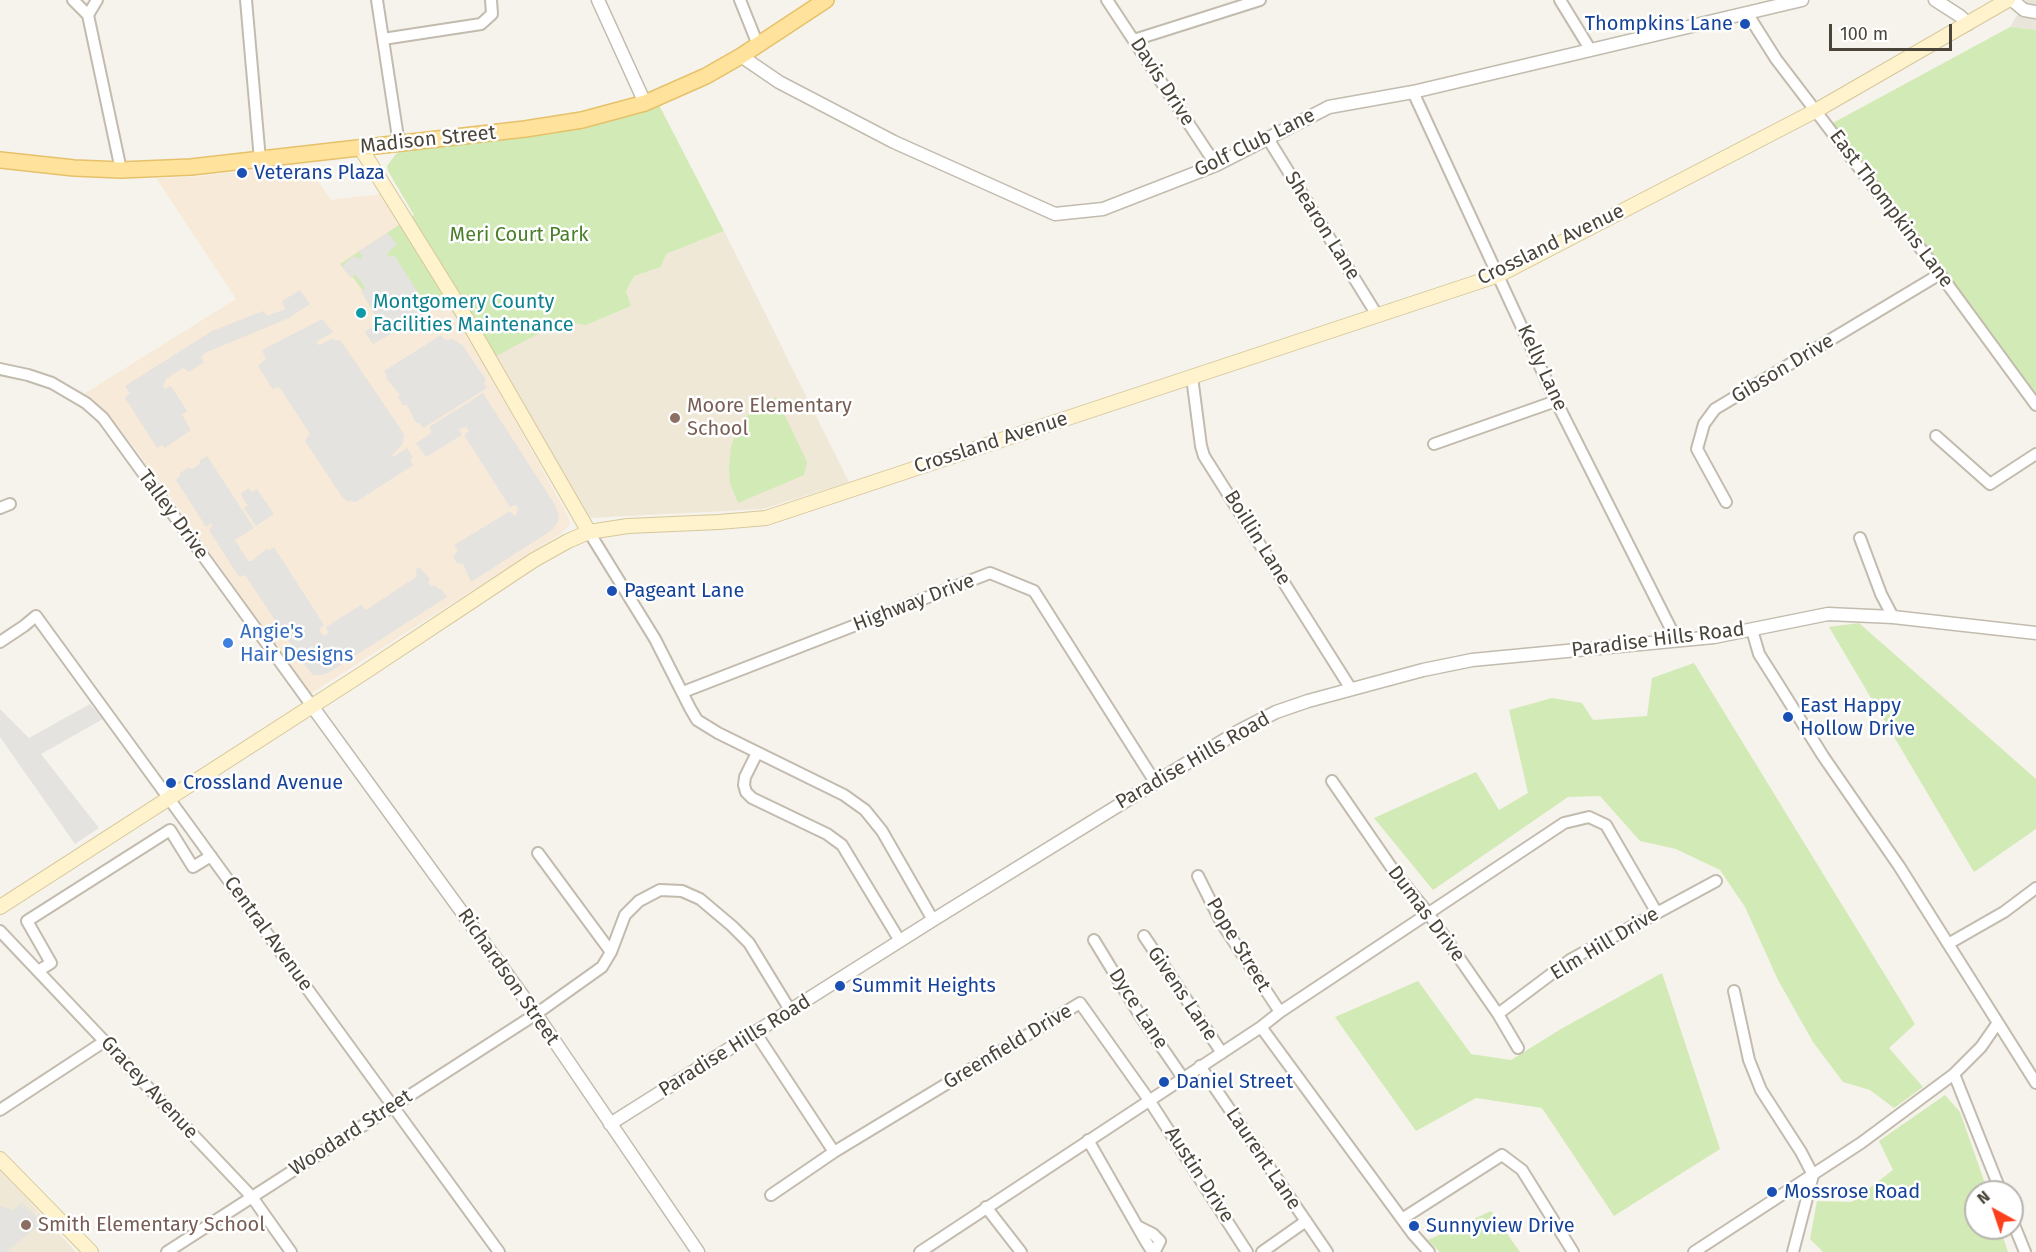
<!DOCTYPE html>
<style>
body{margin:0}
#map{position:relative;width:2036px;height:1252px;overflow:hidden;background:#f6f3ec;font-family:"Fira Sans",sans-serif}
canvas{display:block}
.north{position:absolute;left:1964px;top:1180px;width:60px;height:60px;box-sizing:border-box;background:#fff;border:2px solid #b7b4b0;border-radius:50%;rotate:320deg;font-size:16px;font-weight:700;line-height:24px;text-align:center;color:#4b4439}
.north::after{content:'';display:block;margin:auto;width:21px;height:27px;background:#fc3f1d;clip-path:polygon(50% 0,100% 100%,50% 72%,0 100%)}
.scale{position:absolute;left:1829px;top:24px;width:123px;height:27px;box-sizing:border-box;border:3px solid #4b4439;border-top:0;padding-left:8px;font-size:18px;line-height:21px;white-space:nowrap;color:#4b4439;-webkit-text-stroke:4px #fff;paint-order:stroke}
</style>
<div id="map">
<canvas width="2036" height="1252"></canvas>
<div class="north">N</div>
<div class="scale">100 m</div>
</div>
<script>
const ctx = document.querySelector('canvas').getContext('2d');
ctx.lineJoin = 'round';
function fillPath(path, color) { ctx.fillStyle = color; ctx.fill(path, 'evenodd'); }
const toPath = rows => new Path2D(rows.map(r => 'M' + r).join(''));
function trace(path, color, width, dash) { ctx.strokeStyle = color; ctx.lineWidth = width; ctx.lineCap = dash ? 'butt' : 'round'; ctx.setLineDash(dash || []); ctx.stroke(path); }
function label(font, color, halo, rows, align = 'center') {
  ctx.font = font + ' "Fira Sans",sans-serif'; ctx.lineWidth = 5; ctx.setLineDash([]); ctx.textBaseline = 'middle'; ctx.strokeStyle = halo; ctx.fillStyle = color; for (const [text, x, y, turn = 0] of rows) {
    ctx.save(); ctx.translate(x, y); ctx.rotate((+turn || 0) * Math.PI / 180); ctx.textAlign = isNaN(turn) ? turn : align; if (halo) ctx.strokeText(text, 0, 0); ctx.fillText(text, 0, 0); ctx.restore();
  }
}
const residential = toPath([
 [2026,0,2036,0,2036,30,2010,27]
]);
const commercial = toPath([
 [306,164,331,200,381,194,483,363,568,516,570,524,562,533,310,694,160,482,123,433,110,418,82,395,236,299,156,178,191,177]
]);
const education = toPath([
 [724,231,849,482,763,509,589,518,496,355,562,321,586,325,631,306,626,291,634,276,661,267,666,254],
 [0,1171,27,1199,76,1252,0,1252]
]);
const green = toPath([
 [2010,27,2036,30,2036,396,1831,124],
 [659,105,724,231,666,254,661,267,634,276,626,291,631,306,586,325,562,321,483,363,446,301,373,344,365,332,379,322,362,292,363,291,352,276,350,277,340,264,414,215,388,171,387,166,395,155,400,151,550,134,597,124],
 [776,397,807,462,804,475,738,503,730,483,729,467,731,447,736,432,745,418,758,406],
 [1859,623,2036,779,2036,829,1974,872,1829,627],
 [1694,663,1915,1024,1889,1048,1923,1087,1894,1108,1870,1090,1843,1082,1813,1042,1778,980,1745,907,1720,870,1676,849,1640,841,1600,796,1568,797,1433,890,1374,818,1476,772,1499,810,1528,793,1509,710,1552,698,1582,703,1593,720,1647,716,1652,678],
 [1662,973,1720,1149,1614,1216,1542,1108,1476,1098,1416,1131,1335,1017,1418,981,1471,1054,1511,1060,1561,1029],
 [1945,1095,1960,1112,1988,1192,1976,1192,1976,1228,2000,1228,2008,1252,1823,1252,1810,1239,1817,1201,1851,1202,1893,1170,1879,1141],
 [1491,1211,1520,1252,1440,1252,1428,1240]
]);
const parking = toPath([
 [387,233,397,244,389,251,387,256,390,257,394,255,426,305,421,309,424,314,412,322,406,318,403,322,405,326,373,344,365,332,379,322,362,292,365,288,358,277,354,275,350,277,342,266,353,256,360,259,362,256,359,251],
 [300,290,310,304,289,318,205,353,201,357,204,362,189,372,183,368,166,379,163,387,165,388,171,386,187,411,182,415,191,430,165,448,162,445,157,448,125,398,130,393,125,386,212,331,263,311,267,316,285,309,282,301],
 [322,319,333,332,318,341,317,344,320,345,331,339,341,341,402,431,404,436,402,445,391,456,393,457,407,448,413,458,410,460,413,465,356,502,347,501,342,497,305,441,310,434,280,388,277,387,273,390,258,366,266,359,262,350],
 [441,335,445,340,453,339,463,346,486,380,484,383,487,388,423,428,419,423,416,423,407,405,403,405,398,397,400,395,386,378,387,376,384,371],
 [483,393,555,505,559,515,558,522,552,530,471,582,463,564,457,563,453,556,458,551,454,545,510,511,514,516,516,515,518,508,516,505,510,507,464,435,469,431,466,427,459,429,462,435,426,457,416,443,430,434,431,431,429,427],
 [207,456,254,528,235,540,248,561,251,561,267,549,270,550,274,547,324,625,319,630,324,636,329,633,326,627,361,605,366,610,416,577,417,574,415,570,419,567,430,579,428,582,431,587,435,585,438,589,441,589,447,597,328,673,321,675,313,675,304,664,245,575,239,577,209,530,213,525,210,524,206,527,176,480,180,476,180,473,188,468,192,469,200,464,200,460],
 [249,488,252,492,257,489,274,514,256,526,244,508,249,504,246,504,241,494],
 [90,704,103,719,41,754,99,828,75,844,0,737,0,709,29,738],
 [27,1199,22,1204,43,1222,6,1252,0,1252,0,1206,13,1210]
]);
const minor = toPath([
 [73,0,88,15],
 [246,0,260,160],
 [377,0,399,144],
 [740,0,758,45],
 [1107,0,1216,165],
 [1560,0,1590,49],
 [1747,13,1776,59,1940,274,2036,405],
 [88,15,121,170],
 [88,15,97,0],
 [383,39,481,24,492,14,491,0],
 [1134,40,1260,0],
 [1413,92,1556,401,1677,641],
 [1267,137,1377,315],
 [0,369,28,375,52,383,86,403,103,418,312,706],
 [1192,377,1201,446,1204,456,1351,689],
 [1936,436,1990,484,2036,454],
 [1434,444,1556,401],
 [1726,502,1697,449,1704,424,1715,409,1940,274],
 [0,508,10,504],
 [589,532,655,639,690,708,697,720,718,733,844,795,865,810,882,831,933,920],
 [1860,538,1881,594,1893,617],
 [1752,630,1759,654,1778,684,1823,756,1899,866,2036,1083],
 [0,642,24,626,36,616,499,1252],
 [683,692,990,573,1034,591,1155,782],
 [757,753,745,777,744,785,746,792,752,798,827,834,842,845,900,941],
 [1332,781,1396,874,1428,913,1498,1014,1518,1048],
 [538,853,611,952],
 [1198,876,1221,922,1280,1012],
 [0,931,252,1197,291,1252],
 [1144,936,1222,1053],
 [1094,940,1141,1017,1183,1078],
 [1948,944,2004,912,2036,888],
 [38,971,51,963,27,921,170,830,193,867,211,856],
 [1734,991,1749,1060,1761,1090,1801,1152,1813,1175,1793,1252],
 [1498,1014,1570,960,1716,881],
 [1261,1027,1413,1234,1429,1252],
 [755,1032,834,1152],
 [1200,1066,1327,1252],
 [1954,1074,2001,1192],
 [0,1110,105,1041],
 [1088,1140,1145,1240,1150,1248,1156,1249,1160,1241,1153,1234,1137,1226],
 [771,1195,834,1152,1080,1003,1149,1100,1247,1252],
 [986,1207,1021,1252],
 [1402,1219,1502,1155,1522,1170,1573,1252],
 [2012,1220,2025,1252],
 [167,1252,536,1014,602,967,611,952,625,915,639,901,660,890,682,891,700,899,732,926,749,943,790,1010],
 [920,1252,1261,1027,1280,1012,1564,823,1589,817,1606,825,1657,913],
 [1262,1252,1306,1221],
 [1694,1252,1861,1143,1954,1074,1981,1047,1997,1024]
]);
const tertiary = toPath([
 [598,0,645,103],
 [1935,0,1960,16,1968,24],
 [2012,0,2024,10,2036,12],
 [741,56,779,82,894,142,1055,214,1103,209,1216,165,1329,107,1413,92,1802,0],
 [312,706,536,1014,698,1252],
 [610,1124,933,920,1200,755,1239,731,1276,712,1308,701,1423,670,1472,660,1714,637,1828,614,1893,617,2036,633]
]);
const secondary = toPath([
 [360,147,460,308,589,532],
 [0,907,365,672,534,560,568,541,589,532,628,526,719,522,766,518,1499,275,1817,110,2008,0],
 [0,1159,91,1252]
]);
const primary = toPath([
 [0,160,74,168,121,170,191,167,525,129,582,120,645,103,706,76,741,56,826,0]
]);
const markers = [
 [1745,24,6,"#1a4fb4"],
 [242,173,6,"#1a4fb4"],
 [361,313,6,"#0f9aa8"],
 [675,418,6,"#8d6e63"],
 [612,591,6,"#1a4fb4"],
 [228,643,6,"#3f7fe0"],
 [1788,717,6,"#1a4fb4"],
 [171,783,6,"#1a4fb4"],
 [840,986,6,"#1a4fb4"],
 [1164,1082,6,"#1a4fb4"],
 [1772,1192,6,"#1a4fb4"],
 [26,1225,6,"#8d6e63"],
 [1414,1226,6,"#1a4fb4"]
];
const transitNames = [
 ["Thompkins Lane",1733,24,"right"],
 ["Veterans Plaza",254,173],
 ["Pageant Lane",624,591],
 ["East Happy",1800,706],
 ["Hollow Drive",1800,729],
 ["Crossland Avenue",183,783],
 ["Summit Heights",852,986],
 ["Daniel Street",1176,1082],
 ["Mossrose Road",1784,1192],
 ["Sunnyview Drive",1426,1226]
];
const streetNames = [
 ["Davis Drive",1162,82,57],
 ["Madison Street",428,140,-6],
 ["Golf Club Lane",1255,143,-26],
 ["East Thompkins Lane",1891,209,53],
 ["Shearon Lane",1322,226,58],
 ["Crossland Avenue",1551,245,-26],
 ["Kelly Lane",1542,368,65],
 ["Gibson Drive",1783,369,-31],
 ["Crossland Avenue",991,443,-18],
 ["Talley Drive",173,515,54],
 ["Boillin Lane",1257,538,58],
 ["Highway Drive",914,603,-21],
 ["Paradise Hills Road",1658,640,-7],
 ["Paradise Hills Road",1193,761,-30],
 ["Dumas Drive",1426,914,53],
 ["Central Avenue",268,934,54],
 ["Elm Hill Drive",1605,944,-31],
 ["Pope Street",1238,945,59],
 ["Richardson Street",508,977,55],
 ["Givens Lane",1182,994,56],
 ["Dyce Lane",1138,1009,57],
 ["Paradise Hills Road",735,1046,-32],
 ["Greenfield Drive",1008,1047,-31],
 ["Gracey Avenue",149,1088,47],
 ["Woodard Street",351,1133,-33],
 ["Laurent Lane",1263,1159,56],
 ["Austin Drive",1199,1175,57]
];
const parkNames = [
 ["Meri Court Park",519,235]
];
const cultureNames = [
 ["Montgomery County",373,302],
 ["Facilities Maintenance",373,325]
];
const educationNames = [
 ["Moore Elementary",687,406],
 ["School",687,429],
 ["Smith Elementary School",38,1225]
];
const shopNames = [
 ["Angie's",240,632],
 ["Hair Designs",240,655]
];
fillPath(residential, '#eae5da');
fillPath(commercial, '#f7ead8');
fillPath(education, '#efe8d6');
fillPath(green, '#d2eab5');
fillPath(parking, '#e5e3e0');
trace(minor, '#c2bbae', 14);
trace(tertiary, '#c2bbae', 15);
trace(secondary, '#d6c79b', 16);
trace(primary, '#e6c16a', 18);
trace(minor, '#fff', 10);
trace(tertiary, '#fff', 12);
trace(secondary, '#fff3cd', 14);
trace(primary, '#ffe39c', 15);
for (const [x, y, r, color] of markers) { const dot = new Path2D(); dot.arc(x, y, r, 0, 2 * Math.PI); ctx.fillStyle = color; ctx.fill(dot); trace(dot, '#fff', 2); }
label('20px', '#164399', '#fff', transitNames, 'left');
label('20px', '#4b4439', '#fff', streetNames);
label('20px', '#4a7f2a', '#fff', parkNames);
label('20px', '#0d838f', '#fff', cultureNames, 'left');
label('20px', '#785e54', '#fff', educationNames, 'left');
label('20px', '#366cbe', '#fff', shopNames, 'left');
</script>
